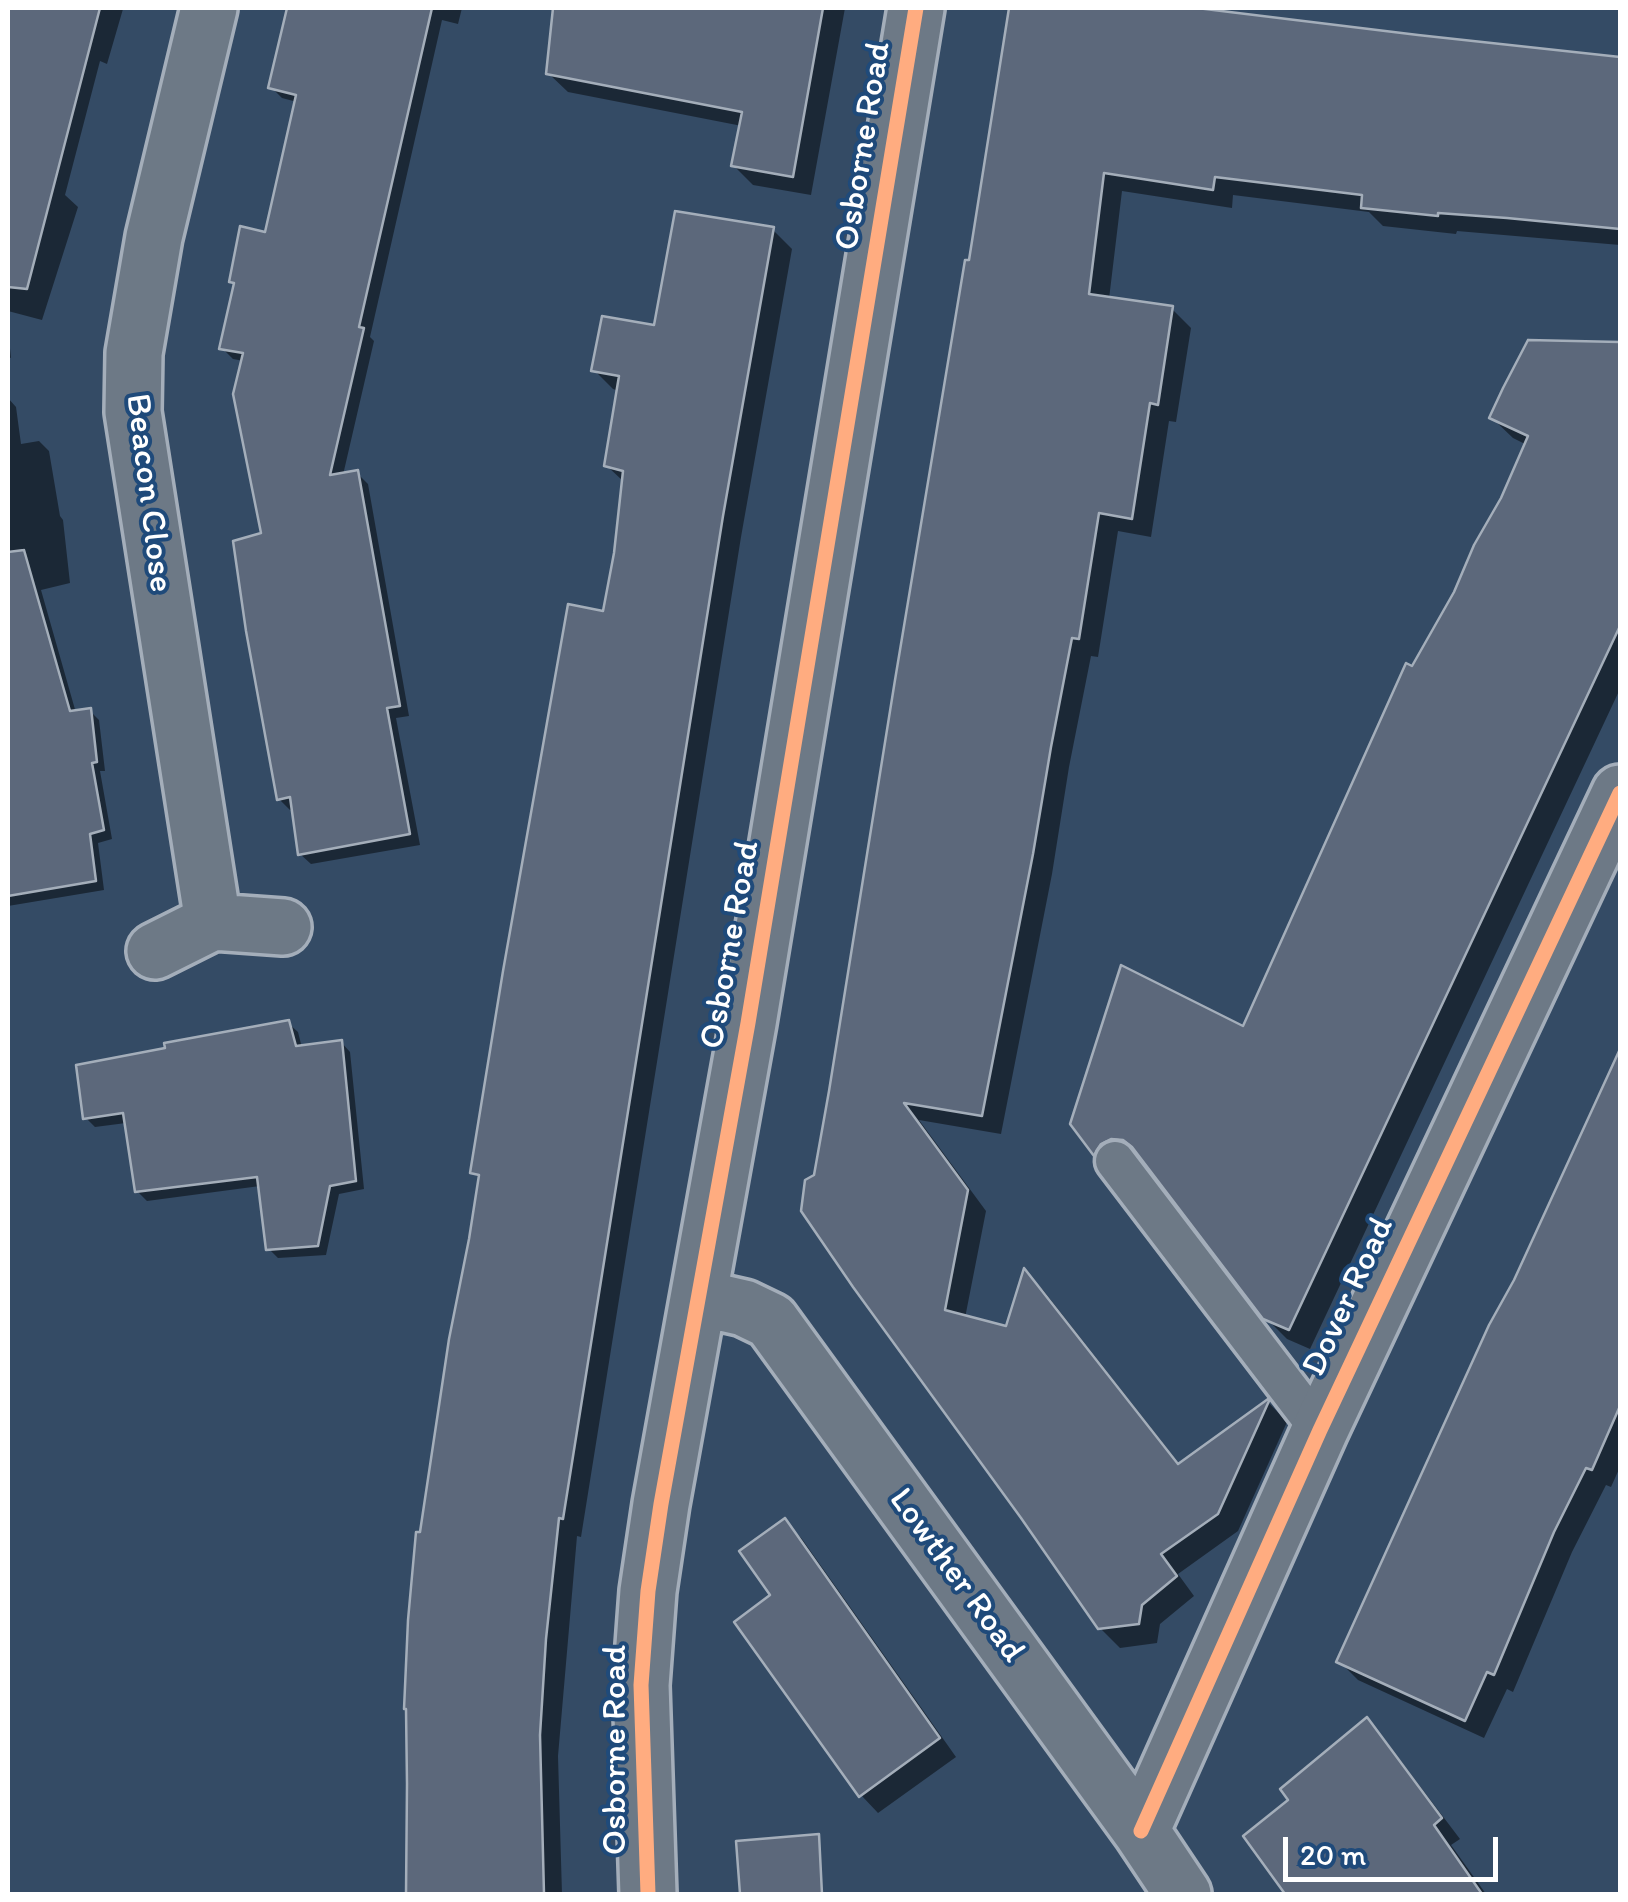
<!DOCTYPE html>
<style>
body{margin:0}
#map{position:relative;width:1628px;height:1902px;overflow:hidden;background:#344b65;font-family:Itim,sans-serif}
canvas{display:block}
.frame{position:absolute;inset:0;border:10px solid #fff;pointer-events:none}
.scale{position:absolute;left:1283px;top:1837px;width:215px;height:45px;box-sizing:border-box;border:5px solid #fff;border-top:0;padding-left:12px;font-size:30px;line-height:35px;white-space:nowrap;color:#fff;-webkit-text-stroke:8px #1f4a7a;paint-order:stroke}
</style>
<div id="map">
<canvas width="1628" height="1902"></canvas>
<div class="frame"></div>
<div class="scale">20 m</div>
</div>
<script>
const ctx = document.querySelector('canvas').getContext('2d');
ctx.lineJoin = 'round';
function fillPath(path, color) { ctx.fillStyle = color; ctx.fill(path, 'evenodd'); }
const toPath = rows => new Path2D(rows.map(r => 'M' + r).join(''));
function trace(path, color, width, dash) { ctx.strokeStyle = color; ctx.lineWidth = width; ctx.lineCap = dash ? 'butt' : 'round'; ctx.setLineDash(dash || []); ctx.stroke(path); }
function label(font, color, halo, rows, align = 'center') {
  ctx.font = font + ' Itim,sans-serif'; ctx.lineWidth = 8; ctx.setLineDash([]); ctx.textBaseline = 'middle'; ctx.strokeStyle = halo; ctx.fillStyle = color; for (const [text, x, y, turn = 0] of rows) {
    ctx.save(); ctx.translate(x, y); ctx.rotate((+turn || 0) * Math.PI / 180); ctx.textAlign = isNaN(turn) ? turn : align; if (halo) ctx.strokeText(text, 0, 0); ctx.fillText(text, 0, 0); ctx.restore();
  }
}
const shadow = toPath([
 [8,8,123,9,107,64,100,61,65,195,78,207,42,320,8,311],
 [314,8,462,8,458,24,442,20,370,337,374,341,343,475,357,473,368,484,409,716,396,718,420,845,311,864,300,854,294,809,290,810,279,799,264,535,244,361,233,359,222,348,236,286,231,281,267,235,297,102,282,98,271,87,305,40],
 [555,8,845,8,811,195,753,185,734,166,742,126,568,92,548,73],
 [1012,8,1184,8,1471,44,1620,58,1620,245,1457,231,1456,234,1383,226,1369,212,1233,195,1232,208,1122,191,1109,299,1172,309,1191,328,1176,422,1169,421,1151,537,1118,531,1098,657,1091,656,1069,767,1052,874,1001,1134,919,1120,986,1211,965,1318,1007,1329,1026,1272,1043,1290,1181,1466,1268,1402,1287,1422,1238,1531,1178,1574,1194,1596,1160,1624,1157,1643,1120,1648,1100,1628,816,1176,971,263],
 [773,230,792,249,741,537,581,1537,577,1536,558,1756,562,1894,408,1894,409,1784,422,1535,481,1180,473,1172,605,614,616,554,624,482,607,466,619,391,613,389,594,370,656,328],
 [8,329,11,358,8,357],
 [1530,343,1620,345,1620,372,1610,397,1614,399,1620,385,1620,689,1310,1349,1287,1339,1265,1317,1145,1160,1133,1158,1115,1174,1095,1155,1073,1124,1244,1029,1413,669,1456,593,1527,445,1513,438,1492,418],
 [8,398,16,407,21,444,39,441,49,451,60,516,63,520,70,583,41,590,76,713,90,711,99,720,105,771,100,771,112,839,98,843,104,890,8,906],
 [288,1023,298,1032,302,1048,341,1042,350,1052,364,1189,339,1194,326,1255,278,1258,269,1249,260,1186,147,1201,137,1191,126,1123,95,1127,86,1118],
 [1620,1057,1620,1467,1611,1487,1606,1485,1572,1552,1513,1692,1507,1689,1484,1738,1358,1680,1339,1661],
 [785,1521,802,1539,956,1757,878,1813,861,1795],
 [1366,1720,1385,1740,1460,1839,1451,1845,1486,1894,1289,1894,1247,1836,1292,1800]
]);
const building = toPath([
 [8,8,100,8,27,289,8,287,8,8],
 [287,8,432,8,359,327,364,328,330,475,358,470,400,706,387,708,410,834,298,855,290,797,277,800,246,631,233,541,261,533,233,394,243,353,219,349,234,283,229,282,240,226,265,232,296,95,268,88,287,8],
 [553,8,823,8,793,177,731,166,742,112,546,74,553,8],
 [1009,8,1197,8,1418,35,1620,57,1620,229,1507,218,1438,213,1438,216,1361,208,1362,195,1215,177,1213,190,1104,173,1089,294,1173,306,1158,405,1150,403,1132,519,1099,513,1079,639,1072,638,1051,747,1033,854,982,1116,904,1103,968,1190,945,1310,1006,1326,1024,1268,1178,1464,1268,1399,1269,1401,1218,1514,1161,1554,1177,1576,1142,1605,1139,1624,1098,1629,1021,1518,853,1287,801,1211,805,1180,814,1175,829,1091,895,680,965,260,969,260,1009,8],
 [675,211,774,227,723,516,563,1519,559,1518,546,1639,540,1735,544,1894,406,1894,407,1784,406,1709,404,1709,408,1620,416,1532,420,1532,449,1339,469,1239,479,1175,470,1173,503,971,568,604,603,611,614,553,623,471,604,466,619,376,591,371,602,316,654,325,675,211],
 [1528,340,1620,342,1620,626,1289,1330,1263,1319,1132,1147,1123,1140,1111,1139,1101,1144,1094,1156,1070,1124,1121,965,1243,1026,1406,663,1412,666,1454,592,1474,545,1501,498,1528,436,1489,418,1503,388,1528,340],
 [24,550,70,711,91,708,97,762,92,763,104,830,90,834,96,881,8,896,8,552,24,550],
 [289,1020,296,1046,342,1040,356,1181,330,1186,318,1246,266,1250,257,1177,135,1192,123,1113,83,1119,76,1065,165,1048,164,1043,289,1020],
 [1620,1049,1620,1406,1592,1470,1586,1468,1554,1532,1494,1675,1487,1672,1465,1721,1336,1662,1489,1325,1514,1280,1620,1049],
 [785,1518,940,1738,859,1797,734,1622,770,1595,739,1551,785,1518],
 [1367,1717,1442,1818,1434,1825,1482,1894,1285,1894,1243,1836,1288,1800,1280,1789,1367,1717],
 [819,1834,822,1894,740,1894,736,1841,819,1834]
]);
const service = toPath([
 [1115,1161,1320,1430]
]);
const minor = toPath([
 [209,8,154,237,134,353,133,412,213,922],
 [155,951,213,922,283,927],
 [700,1298,744,1308,771,1321,1141,1831,1183,1894],
 [1141,1831,1320,1430,1620,793],
 [648,1894,641,1685,648,1591,661,1504,748,1023,916,8]
]);
const cycleway = toPath([
 [1141,1831,1320,1430,1620,793],
 [648,1894,641,1685,648,1591,661,1504,748,1023,916,8]
]);
const streetNames = [
 ["Osborne Road",864,146,-81],
 ["Beacon Close",148,493,83],
 ["Osborne Road",731,945,-80],
 ["Dover Road",1349,1297,-65],
 ["Lowther Road",956,1576,54],
 ["Osborne Road",616,1750,-90]
];
fillPath(shadow, '#0007');
fillPath(building, '#5c687b');
trace(building, '#a4aeba', 2.5);
trace(service, '#a4aeba', 45);
trace(minor, '#a4aeba', 62);
trace(service, '#6d7986', 38);
trace(minor, '#6d7986', 55);
trace(cycleway, '#ffac80', 15);
label('35px', '#fff', '#1f4a7a', streetNames);
</script>
